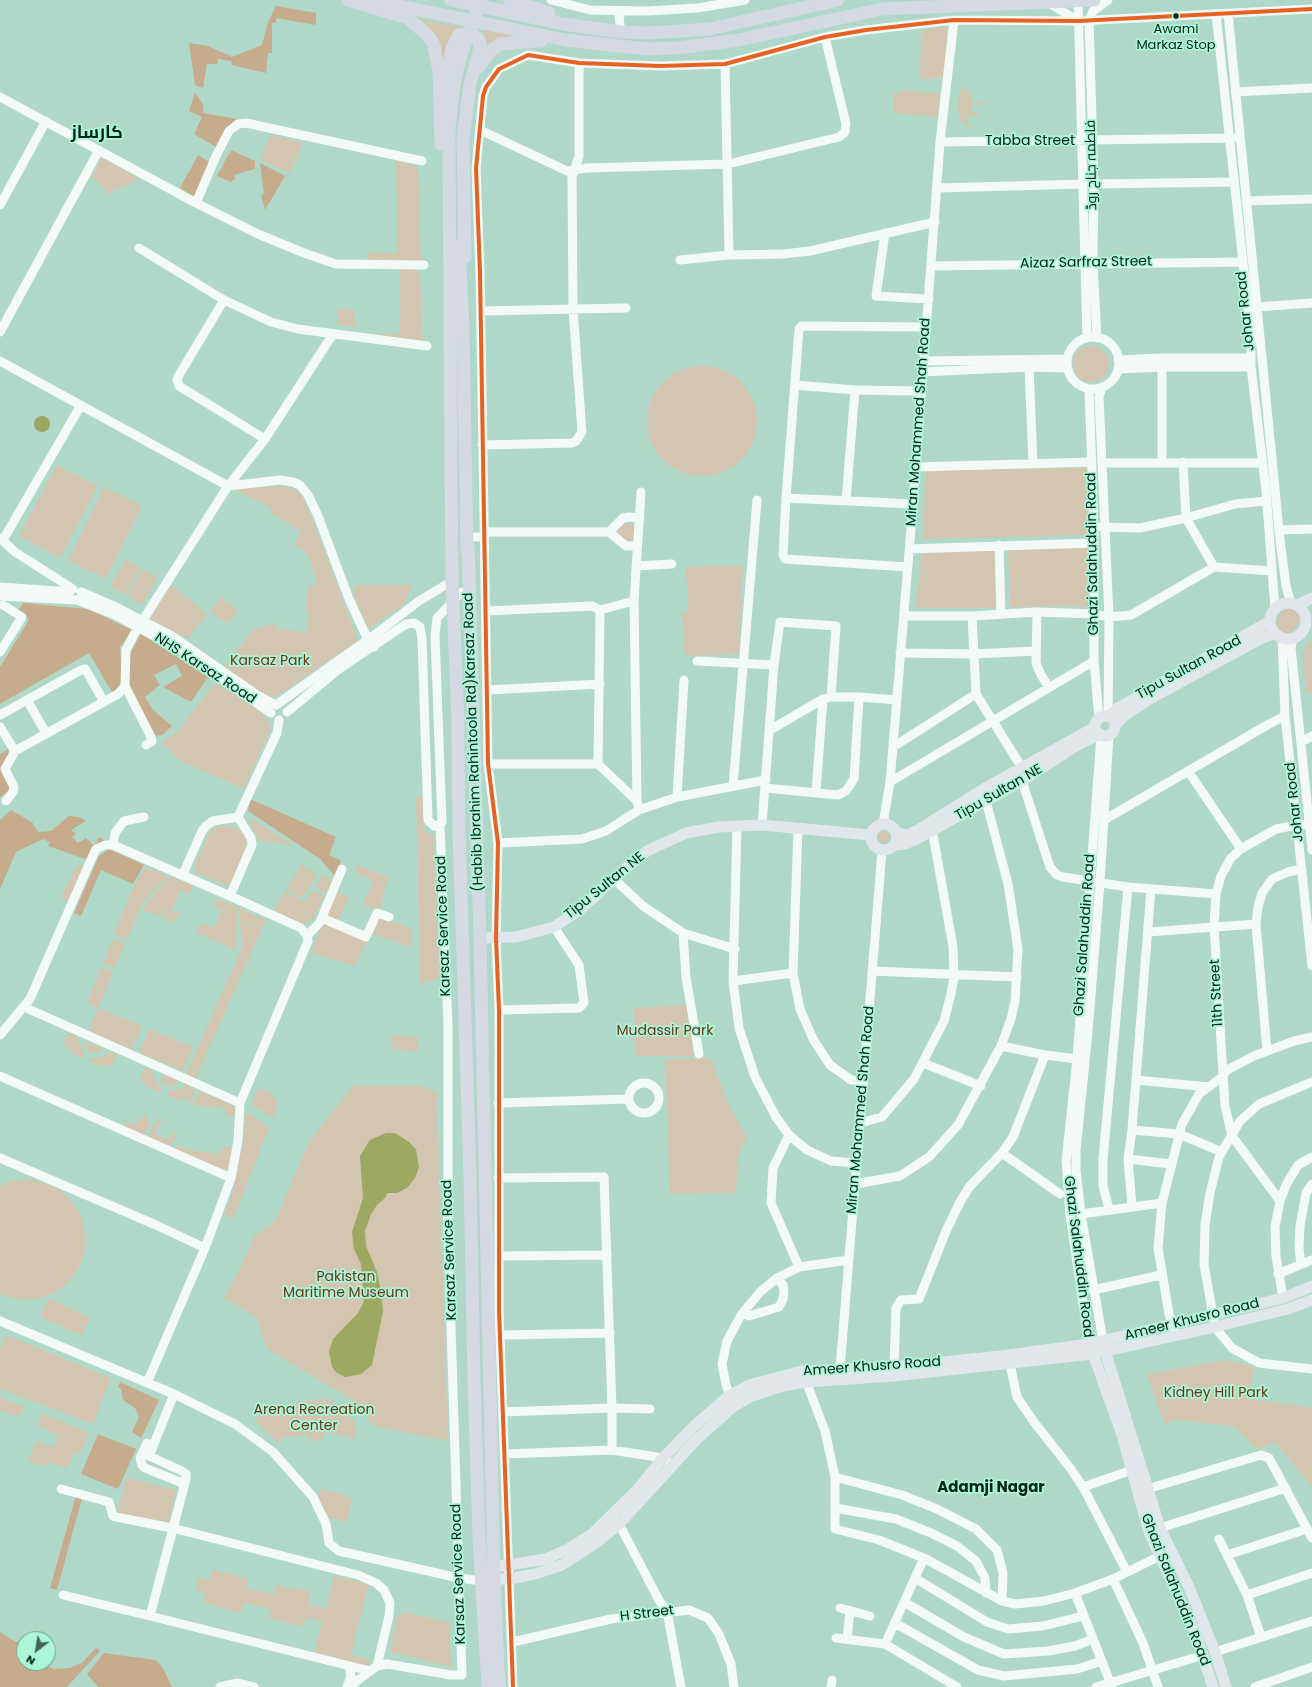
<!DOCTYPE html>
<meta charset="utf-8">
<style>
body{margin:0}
#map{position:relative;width:1312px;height:1687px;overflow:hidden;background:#b0d8c8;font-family:Poppins,sans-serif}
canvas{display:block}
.north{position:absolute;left:16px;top:1631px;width:40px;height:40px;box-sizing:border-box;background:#acf6d8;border:1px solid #69a28c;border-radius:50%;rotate:211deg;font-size:11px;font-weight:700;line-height:16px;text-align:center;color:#042319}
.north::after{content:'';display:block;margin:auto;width:14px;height:18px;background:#406256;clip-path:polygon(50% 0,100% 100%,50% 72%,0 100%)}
</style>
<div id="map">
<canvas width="1312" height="1687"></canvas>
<div class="north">N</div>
</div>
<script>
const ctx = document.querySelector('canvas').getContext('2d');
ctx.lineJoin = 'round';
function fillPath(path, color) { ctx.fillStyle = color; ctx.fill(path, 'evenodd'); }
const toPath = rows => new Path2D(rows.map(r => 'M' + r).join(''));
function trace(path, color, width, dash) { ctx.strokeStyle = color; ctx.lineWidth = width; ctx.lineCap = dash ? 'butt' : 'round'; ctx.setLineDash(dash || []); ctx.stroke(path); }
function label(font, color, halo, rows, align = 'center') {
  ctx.font = font + ' Poppins,Cairo,sans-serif'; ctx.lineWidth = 3.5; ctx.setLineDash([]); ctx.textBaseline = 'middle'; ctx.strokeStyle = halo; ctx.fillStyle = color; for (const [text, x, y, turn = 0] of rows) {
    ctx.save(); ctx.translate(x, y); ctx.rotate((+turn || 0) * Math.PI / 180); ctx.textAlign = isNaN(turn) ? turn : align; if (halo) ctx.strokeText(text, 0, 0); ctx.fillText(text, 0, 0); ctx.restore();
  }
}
const green = toPath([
 [416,18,462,28,454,35,445,68,433,34,427,25],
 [947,27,945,77,919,80,922,30],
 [483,30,511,34,511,37,487,48,486,39],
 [964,88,971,94,971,102,986,102,987,104,971,104,973,113,977,113,977,116,968,116,968,125,976,127,968,127,960,120,958,109,959,89],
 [901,90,940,93,938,117,894,113,894,92,901,94],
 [270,134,303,143,290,173,261,160],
 [101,157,139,179,108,194,101,185,92,178],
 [395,160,418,167,421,261,367,262,367,253,397,253,397,195],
 [415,269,420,273,423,341,378,337,378,334,399,334,399,270],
 [337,309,354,310,355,327,337,325],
 '1073 364a18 18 0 1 1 36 0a18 18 0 1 1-36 0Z',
 '647 421a55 55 0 1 1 110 0a55 55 0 1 1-110 0Z',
 [57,465,98,486,60,558,19,536],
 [1091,468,1091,535,923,539,926,470],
 [284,486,295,489,302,496,314,523,358,641,277,696,269,698,224,667,253,630,274,623,278,629,307,632,309,614,306,613,307,587,317,585,316,579,307,553,294,545,300,532,270,512,271,508,233,489],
 [104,487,142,506,106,579,68,561],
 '618 532a9 9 0 1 1 18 0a9 9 0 1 1-18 0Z',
 [1090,548,1091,606,1010,607,1008,549],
 [994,549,997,608,916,608,921,554,924,551],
 [126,559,141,568,125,595,110,586],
 [743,565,739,654,687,656,684,652,682,612,688,612,686,567],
 [143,569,158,578,141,605,127,596],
 [171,585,207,614,188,639,148,618],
 [356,585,412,585,406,601,401,607,368,629,352,592],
 [221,597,238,610,227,624,210,611],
 [1287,608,1294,608,1298,611,1299,622,1292,631,1286,635,1281,634,1277,630,1277,620,1279,614],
 [1312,640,1312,693,1306,693,1303,655,1306,645],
 [226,682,250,700,269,722,271,728,244,789,180,761,162,743,179,730,211,688,217,684],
 [416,797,427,798,423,823,425,831,433,836,441,978,420,984],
 [248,817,293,845,258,840],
 [227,825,239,830,244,834,248,849,232,883,228,886,196,873,194,867,210,831,213,828],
 '878 837a6 6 0 1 1 12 0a6 6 0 1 1-12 0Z',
 [302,864,317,875,302,898,287,888],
 [85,865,69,903,61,897,76,866],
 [357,865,389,878,382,897,383,898,379,910,363,905,374,881,355,872],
 [145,867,168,876,142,903,127,940,114,934,133,888],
 [323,874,328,877,331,883,326,893,316,887],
 [171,876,193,886,190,894,180,890,172,910,179,913,174,923,163,918,167,909,165,908,161,917,142,909],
 [286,890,304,902,313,890,325,896,312,920,304,923,300,923,273,911],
 [335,891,349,897,338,922,324,917],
 [217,898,237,907,236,950,197,933,201,923,214,928,222,910,213,906],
 [239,908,266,920,196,1078,186,1074,242,948],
 [379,916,413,930,411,947,372,934],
 [323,923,368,940,355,966,311,953],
 [113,939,125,944,115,968,103,963],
 [101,967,113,972,99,1008,142,1026,132,1050,88,1031,98,1008,87,1003],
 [687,1005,694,1056,635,1056,634,1008],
 [149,1029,193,1047,183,1071,139,1053],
 [68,1032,75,1035,78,1038,84,1055,83,1058,69,1052,71,1048,63,1045],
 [392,1035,418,1037,418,1052,391,1048],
 [86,1042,101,1047,102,1049,98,1053,91,1052,85,1047,84,1044],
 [110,1052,117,1055,111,1067,105,1064,103,1067,89,1061,90,1058,99,1058],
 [711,1058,729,1106,747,1137,738,1156,736,1193,670,1194,665,1059],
 [145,1068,152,1070,156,1082,162,1088,160,1092,144,1085,145,1081,140,1079],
 [165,1075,177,1080,178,1082,176,1086,169,1086,163,1083,160,1076],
 [187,1085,195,1090,190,1102,182,1097,180,1101,167,1095,169,1091,173,1091],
 [353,1086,421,1086,437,1092,448,1441,373,1426,360,1407,338,1391,267,1349,257,1318,224,1298,244,1260,254,1236,275,1221,309,1142],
 [258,1088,271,1093,277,1101,278,1106,273,1118,252,1105],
 [201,1092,230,1104,236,1110,237,1116,226,1116,225,1108,193,1105,193,1099,197,1098,198,1093],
 [146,1110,146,1118,150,1122,145,1133,143,1135,125,1127,127,1121,136,1125,139,1118,142,1119],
 [248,1112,269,1128,233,1219,224,1214,232,1193,242,1145,246,1114],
 [163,1117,155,1134,168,1140,172,1133,177,1135,170,1146,151,1138,149,1136,153,1124],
 [175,1145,188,1150,220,1154,223,1147,230,1147,232,1149,230,1166,228,1169,220,1169,175,1150],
 [28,1179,49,1184,66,1195,79,1212,85,1232,85,1250,79,1267,69,1282,54,1293,37,1299,19,1300,0,1294,0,1186,7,1182],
 [48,1298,90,1318,82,1336,40,1317],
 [6,1335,111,1378,93,1424,0,1389,0,1349],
 [1226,1360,1255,1367,1248,1398,1312,1408,1312,1487,1275,1442,1258,1450,1234,1426,1176,1420,1164,1424,1147,1374],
 [0,1398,25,1407,24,1411,22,1410,18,1417,0,1410],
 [333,1399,334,1407,348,1406,349,1419,356,1419,356,1439,331,1433,323,1434,322,1440,310,1441,308,1435,285,1437,278,1443,254,1420,273,1404,275,1412,297,1410,296,1402],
 [42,1413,89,1433,80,1454,74,1452,67,1469,48,1461,45,1467,28,1460,36,1442,53,1447,58,1435,37,1426],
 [126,1478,176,1490,168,1525,117,1513],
 [320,1488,352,1498,347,1522,329,1518,318,1499],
 [213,1570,248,1578,247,1589,274,1594,277,1585,310,1592,309,1605,326,1609,334,1576,369,1584,351,1655,370,1660,368,1666,315,1653,322,1621,306,1618,304,1627,269,1618,271,1609,244,1603,241,1613,204,1603,206,1594,196,1590,198,1578,210,1580],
 [407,1613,449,1622,451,1667,390,1652,397,1615]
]);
const forest = toPath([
 [276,6,316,13,316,25,276,18,276,23,272,23,272,53,268,53,266,73,232,65,231,61,218,59,217,64,207,64,203,88,195,85,189,43,208,46,232,57,262,45,268,22],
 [195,93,203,104,203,113,237,119,237,122,216,147,194,134,202,117,189,111],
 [231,150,255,161,255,169,234,175,235,179,231,182,217,176],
 [198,155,209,162,195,197,180,188],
 [260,163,285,176,265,210,261,195,264,194],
 [23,603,88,609,132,630,120,647,122,677,119,689,113,694,89,653,0,704,0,667,29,620,18,611],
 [141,634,208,677,191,702,163,687,182,676,176,664,154,675,160,685,145,697,153,710,172,726,162,735,153,736,128,688,128,657],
 [8,749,9,754,4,765,2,774,9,782,9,791,0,797,0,754],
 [250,799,336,837,329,855,341,861,335,876,320,859,248,811],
 [11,810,32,822,38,832,51,831,69,816,80,817,86,821,71,830,76,834,72,837,78,843,86,838,93,845,98,842,97,839,100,837,105,841,88,860,48,846,50,842,43,839,16,852,0,889,0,820],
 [109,849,144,865,133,884,101,870,81,916,74,913,99,856],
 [120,1382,159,1400,141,1438,132,1432,139,1417,135,1408,123,1400,121,1389,118,1387],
 [98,1434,136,1449,118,1489,81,1474],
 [76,1496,82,1498,57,1590,50,1588],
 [0,1632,16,1642,24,1643,24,1663,42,1663,54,1669,69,1668,82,1663,96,1648,100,1651,67,1687,0,1687],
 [104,1653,156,1660,163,1668,172,1687,98,1687,87,1674]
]);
const water = toPath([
 '34 424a8 8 0 1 1 16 0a8 8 0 1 1-16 0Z',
 [386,1133,395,1133,409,1142,416,1149,419,1167,415,1178,407,1188,397,1193,387,1193,386,1197,377,1205,371,1214,365,1231,366,1246,377,1272,380,1286,383,1311,372,1365,361,1374,345,1377,337,1373,332,1367,329,1352,333,1339,358,1313,364,1301,361,1264,354,1249,352,1232,363,1198,360,1156,370,1140]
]);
const minor = toPath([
 [551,0,590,10,648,11,697,8,745,0],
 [1078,1,1087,338],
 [1049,3,1078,21],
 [1228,13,1280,540,1286,586,1291,603],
 [1216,14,1251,336,1251,367,1266,491,1275,609],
 [621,32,619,17,622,11],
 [725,64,729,255],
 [1235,92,1312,88],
 [0,97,196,203,258,234,304,253,336,264,424,265],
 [480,130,567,171,587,168,728,164,839,137,845,132,846,124,825,37],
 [940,142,1233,138],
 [1094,184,1233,182],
 [938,188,1084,184],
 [1246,201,1312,199],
 [196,203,216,156,229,131,238,124,246,123,422,161],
 [0,205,46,121],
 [885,233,876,296,929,299],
 [139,248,224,300,271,322,298,329,427,346],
 [680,260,729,255,783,254,810,251,935,222],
 [931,266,1241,262],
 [1257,307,1312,303],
 [481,311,626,308],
 [0,332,99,150],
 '1067 363a26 26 0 1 1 52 0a26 26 0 1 1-52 0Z',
 [1097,338,1093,263,1094,184,1089,21,1093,11,1108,0],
 [1118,360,1162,358,1251,358],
 [0,361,228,486,280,480,293,482,300,485,308,495,318,516,349,599,368,640,374,647],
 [923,361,1067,359],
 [1029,367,1033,463],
 [1162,367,1162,462],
 [1118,369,1162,367,1251,367],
 [922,372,1029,367,1067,368],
 [795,385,855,390,921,391],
 [1102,387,1099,397,1109,617,1108,716],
 [1089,389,1094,527,1094,661,1099,718],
 [265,439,333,334],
 [482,445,572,443,576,441,582,432,573,309,572,177,579,156,579,63],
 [1183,462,1186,518,1214,567],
 [1102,463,1262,463],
 [915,467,1092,462],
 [786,498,913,504],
 [846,501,855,390],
 [1101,527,1140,528,1186,518,1235,504,1266,501],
 [1280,530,1312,529],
 [485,532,609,532,623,518,629,517,640,518],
 [609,532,626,546,637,546],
 [468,537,485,537],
 [0,538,15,552,73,589],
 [3,540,81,405],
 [999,545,1001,614],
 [909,549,1094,543],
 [636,566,672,564],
 [908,567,785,559,783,555,786,498,799,329,802,326,926,327],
 [0,587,70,592],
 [81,592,116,607,172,636,257,695,276,705,373,636,419,601,452,581],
 [0,596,77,600,113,614,177,648,271,713],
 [634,601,600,610,598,764,637,801],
 [487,611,592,606,600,610],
 [1037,612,1036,663,1041,675,1049,687],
 [904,616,972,616,1037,612,1094,614,1109,617,1131,615,1214,567,1272,571],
 [972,616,976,694,1022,768],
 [143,620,228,486,265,439,179,386,177,380,179,375,224,300],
 [1282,637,1285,716,1312,966],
 [1293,638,1291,648,1312,850],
 [0,652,22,617,3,605],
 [900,653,973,654,1036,651],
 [697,661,774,665],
 [125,686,151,737,152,741,146,745],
 [488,690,600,684],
 [27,700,46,733],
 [287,712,339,669,406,624,414,623,420,627,422,639,428,820,434,826,440,825,442,822,435,635,437,618,462,592],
 [0,715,81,670,85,669,87,672,104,702],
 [0,727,15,751,118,694,125,686,126,650,138,627],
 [770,730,823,699,831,697,859,697,897,700],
 [1301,742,1312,736],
 [893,747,976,694],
 [488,764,598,764],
 [1188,771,1241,849],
 [1022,781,1050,867,1057,875,1063,877,1128,887,1216,894],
 [890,782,1094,661],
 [733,786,757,500],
 [765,788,838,795,846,791,854,779,859,697],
 [816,792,823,699],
 [677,797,684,680],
 [6,801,13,792,14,787,5,769,15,751],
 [639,810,637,801,634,601,641,492],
 [238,817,277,733,279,720],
 [1104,820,1269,724,1285,716],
 [883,824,890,782,913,504,940,142,954,20],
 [762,825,774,665,780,622,836,626,831,697],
 [737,826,733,981,739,1028,755,1077,776,1117,789,1135,807,1150,831,1161,857,1163],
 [798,828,793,973,800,1009,813,1039,830,1065,851,1080,863,1081],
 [498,843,582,839,606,831,639,810,677,797,766,780],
 [113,845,115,833,124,821,144,817],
 [183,874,202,831,206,826,213,821,238,817],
 [614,879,643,906,683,933,735,949],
 [230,896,252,845,251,838,238,817],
 [322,918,366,937,377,913,389,917],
 [1148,932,1256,924],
 [683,933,686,977,699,1054],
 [307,936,320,922,342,869],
 [872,971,1017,977],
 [733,981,793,973],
 [24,1007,240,1103],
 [499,1010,579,1008,584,1003,579,965,554,927],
 [0,1035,30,999,90,862,96,849,105,845,113,845,230,896,301,928,307,936,308,941,240,1103,238,1141,231,1178,205,1248,147,1383],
 [1001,1046,1045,1055,1077,1059],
 [1267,1051,1256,924,1258,907,1262,893,1272,879,1288,872,1302,869],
 [923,1063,981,1086],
 [0,1076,231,1178],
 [1136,1080,1209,1087],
 [1312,1082,1259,1104,1240,1121,1219,1157,1210,1193,1205,1225,1204,1264,1215,1327,1232,1348,1259,1363,1312,1369],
 '629 1098a15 15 0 1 1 30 0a15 15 0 1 1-30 0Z',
 [498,1103,629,1099],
 [860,1123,882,1117,914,1079,944,1021,951,994,954,976,953,947,932,829],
 [1132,1130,1179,1134,1222,1152],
 [789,1135,773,1168,771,1203,799,1267],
 [1002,1153,1060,1194],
 [0,1158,156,1225,205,1248],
 [1128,1159,1171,1164],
 [498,1178,604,1177,612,1408,612,1450],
 [855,1184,900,1176,929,1157,958,1125,1001,1046,1011,1019,1015,1001,1018,949,1008,884,986,801],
 [1280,1201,1232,1136,1225,1106,1214,926,1216,894,1221,876,1231,858,1241,849,1276,829,1297,825,1312,824],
 [1132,1206,1128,1159,1132,1130,1151,889],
 [1109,1209,1103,1186,1103,1159,1128,887],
 [1081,1214,1162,1203],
 [499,1256,607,1255],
 [1301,1264,1299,1248,1300,1226,1306,1193,1312,1184],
 [1278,1274,1312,1260],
 [1093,1290,1161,1275],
 [1283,1298,1276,1256,1275,1227,1280,1201,1286,1185,1298,1165,1312,1157],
 [743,1313,749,1316,779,1307,783,1299,784,1291,783,1285,777,1278],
 [0,1321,174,1394,235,1424,273,1452,313,1497,326,1524,329,1543,339,1551,459,1578,482,1581],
 [500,1335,610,1333],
 [1176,1336,1169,1314,1158,1248,1162,1203,1182,1124,1199,1094,1222,1077,1227,1070,1254,1056,1294,1041,1312,1037],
 [1103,1341,1081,1214,1076,1170,1076,1150,1088,1032,1100,883,1109,735],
 [1089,1344,1070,1215,1066,1161,1077,1059,1101,735],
 [1010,1364,1017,1397,1034,1422,1071,1469,1083,1487,1127,1572],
 [894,1367,896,1308,901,1300,919,1299,946,1231,960,1202,970,1186,1002,1153,1013,1137,1045,1055],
 [840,1369,882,851],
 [804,1376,825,1431,835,1477,835,1529,879,1540,909,1552,928,1560,1002,1601,1015,1604,1044,1601,1075,1593,1113,1579,1160,1556],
 [174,1394,149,1456,182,1471,186,1474,186,1479,150,1616,370,1671],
 [732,1401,726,1385,722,1364,727,1341,741,1315,760,1292,777,1278,799,1267,849,1260],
 [503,1412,612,1408,650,1409],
 [147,1443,140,1458,142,1465,145,1468,185,1484],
 [505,1454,612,1450,663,1458,672,1465],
 [835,1477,902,1495,937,1509,976,1529,997,1550,1003,1573,1002,1601],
 [1083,1487,1132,1470],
 [61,1489,109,1502,113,1516,116,1517,172,1528,358,1575,376,1583,384,1590,390,1603,389,1616,377,1666],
 [1147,1489,1261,1455,1269,1458,1312,1538],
 [835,1508,896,1519,931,1533,957,1546,976,1561,985,1578,986,1593],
 [615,1520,619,1524,660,1602,667,1611,681,1687],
 [1160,1528,1286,1488],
 [1219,1539,1247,1595,1261,1637],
 [1227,1555,1307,1529],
 [915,1578,987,1622,1008,1629,1043,1626,1083,1616],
 [1113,1579,1143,1643,1158,1687],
 [1075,1593,1112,1687],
 [63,1595,150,1616],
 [1247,1595,1312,1573],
 [904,1602,964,1637,1004,1654,1048,1651,1075,1646,1093,1639],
 [840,1608,870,1616],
 [895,1623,978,1670,1004,1676,1077,1669,1102,1661],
 [836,1638,885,1644,957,1687],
 [847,1639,850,1611],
 [513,1642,611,1619,689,1610,708,1618,719,1634,731,1664,734,1687],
 [885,1644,924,1558],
 [1215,1652,1312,1621],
 [220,1687,237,1683,254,1687],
 [347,1687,351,1676,349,1666],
 [349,1687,377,1666,387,1664,451,1675,462,1675,448,1232,448,1026,440,825],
 [513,1687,499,1310,499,1010,496,938,498,843,488,764,480,272,476,168,483,96,486,87,499,69,528,55,579,63,661,66,725,64,825,37,866,30,954,20,1078,21,1312,9],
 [831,1687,832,1680],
 [1096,1687,1204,1655],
 [1255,1687,1312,1667]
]);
const major = toPath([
 '1270 621a18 18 0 1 1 36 0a18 18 0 1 1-36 0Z',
 [1297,605,1312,598],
 '1095 726a10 10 0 1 1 20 0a10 10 0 1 1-20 0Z',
 [1108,716,1118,708,1270,621],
 [1116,724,1124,716,1148,700,1262,638,1275,633],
 '871 837a13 13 0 1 1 26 0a13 13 0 1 1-26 0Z',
 [897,833,907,835,918,830,987,787,1095,727],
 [895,845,905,844,917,839,1022,781,1076,746,1100,734],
 [480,938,516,937,554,927,581,909,626,868,647,851,686,833,719,827,762,825,871,835],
 [1103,1344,1160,1528,1189,1587,1215,1652,1226,1687],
 [1091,1348,1122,1435,1149,1532,1196,1635,1213,1687],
 [494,1567,546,1559,568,1549,592,1534,638,1489,663,1458,693,1427,729,1396,749,1385,802,1371,894,1367,1001,1356,1089,1344,1283,1298,1312,1286],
 [494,1579,509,1579,535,1574,562,1565,596,1543,619,1524,696,1440,734,1406,752,1396,783,1386,806,1382,893,1376,1093,1354,1215,1327,1288,1309,1312,1300]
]);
const highway = toPath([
 [348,0,408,18,428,36,434,45,439,72,441,144],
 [370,0,565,40,647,49,677,48,739,40,882,9,1094,0],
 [451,0,563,24,621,32,649,33,710,29,838,0],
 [481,0,460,58,454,85,449,131,450,318,452,584,458,718,459,832,470,1175,474,1379,479,1538,488,1687],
 [510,0,549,13],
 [478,68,490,51,500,44,541,41],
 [440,108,452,49,459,35,468,34,476,37,480,42,479,53,470,84,463,139,465,257],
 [459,246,463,329,467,552],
 [468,545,480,938,494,1579,499,1687]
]);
const bus1 = toPath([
 [513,1687,499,1310,499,1010,496,938,498,843,488,764,480,272,476,168,483,96,486,87,499,69,528,55,579,63,661,66,725,64,825,37,866,30,954,20,1078,21,1312,9]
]);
const markers = [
 [1176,16,3.5,"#042319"]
];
const busNames = [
 ["Awami",1176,30],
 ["Markaz Stop",1176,46]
];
const streetNames = [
 ["Tabba Street",1030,141],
 ["فاطمہ جناح روڈ",1092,165,-91],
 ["Aizaz Sarfraz Street",1086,263,-1],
 ["Johar Road",1246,311,-96],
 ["Miran Mohammed Shah Road",919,422,-86],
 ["Ghazi Salahuddin Road",1093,554,-91],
 ["Tipu Sultan Road",1189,668,-29],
 ["NHS Karsaz Road",205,669,33],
 ["(Habib Ibrahim Rahintoola Rd)Karsaz Road",474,742,-92],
 ["Tipu Sultan NE",999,793,-30],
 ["Johar Road",1295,802,-96],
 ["Tipu Sultan NE",605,886,-39],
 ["Karsaz Service Road",444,926,-92],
 ["Ghazi Salahuddin Road",1085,935,-86],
 ["11th Street",1217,993,-93],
 ["Miran Mohammed Shah Road",861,1110,-85],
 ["Karsaz Service Road",450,1250,-92],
 ["Ghazi Salahuddin Road",1078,1257,83],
 ["Ameer Khusro Road",1192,1320,-14],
 ["Ameer Khusro Road",872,1367,-4],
 ["Karsaz Service Road",459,1574,-92],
 ["Ghazi Salahuddin Road",1175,1590,68],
 ["H Street",647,1614,-7]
];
const parkNames = [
 ["Karsaz Park",270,661],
 ["Mudassir Park",665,1031],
 ["Pakistan",346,1277],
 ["Maritime Museum",346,1293],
 ["Kidney Hill Park",1216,1393],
 ["Arena Recreation",314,1410],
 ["Center",314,1426]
];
const neighbourhoodNames = [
 ["Adamji Nagar",991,1488]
];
const districtNames = [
 ["کارساز",97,133]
];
fillPath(green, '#d3c6b0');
fillPath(forest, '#c6ab8d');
fillPath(water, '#9da861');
trace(minor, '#f3f9f7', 9);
trace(major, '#e1e6eb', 11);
trace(highway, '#d5d9e2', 13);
trace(bus1, '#e66222', 4);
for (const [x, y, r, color] of markers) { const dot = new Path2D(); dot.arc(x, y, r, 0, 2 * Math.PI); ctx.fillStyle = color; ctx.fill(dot); trace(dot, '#acf6d8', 1.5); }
label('13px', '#042319', '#acf6d8', busNames);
label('14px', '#042319', '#acf6d8', streetNames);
label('14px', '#6b3618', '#acf6d8', parkNames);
label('bold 15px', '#042319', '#acf6d8', neighbourhoodNames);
label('bold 18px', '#042319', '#acf6d8', districtNames);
</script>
